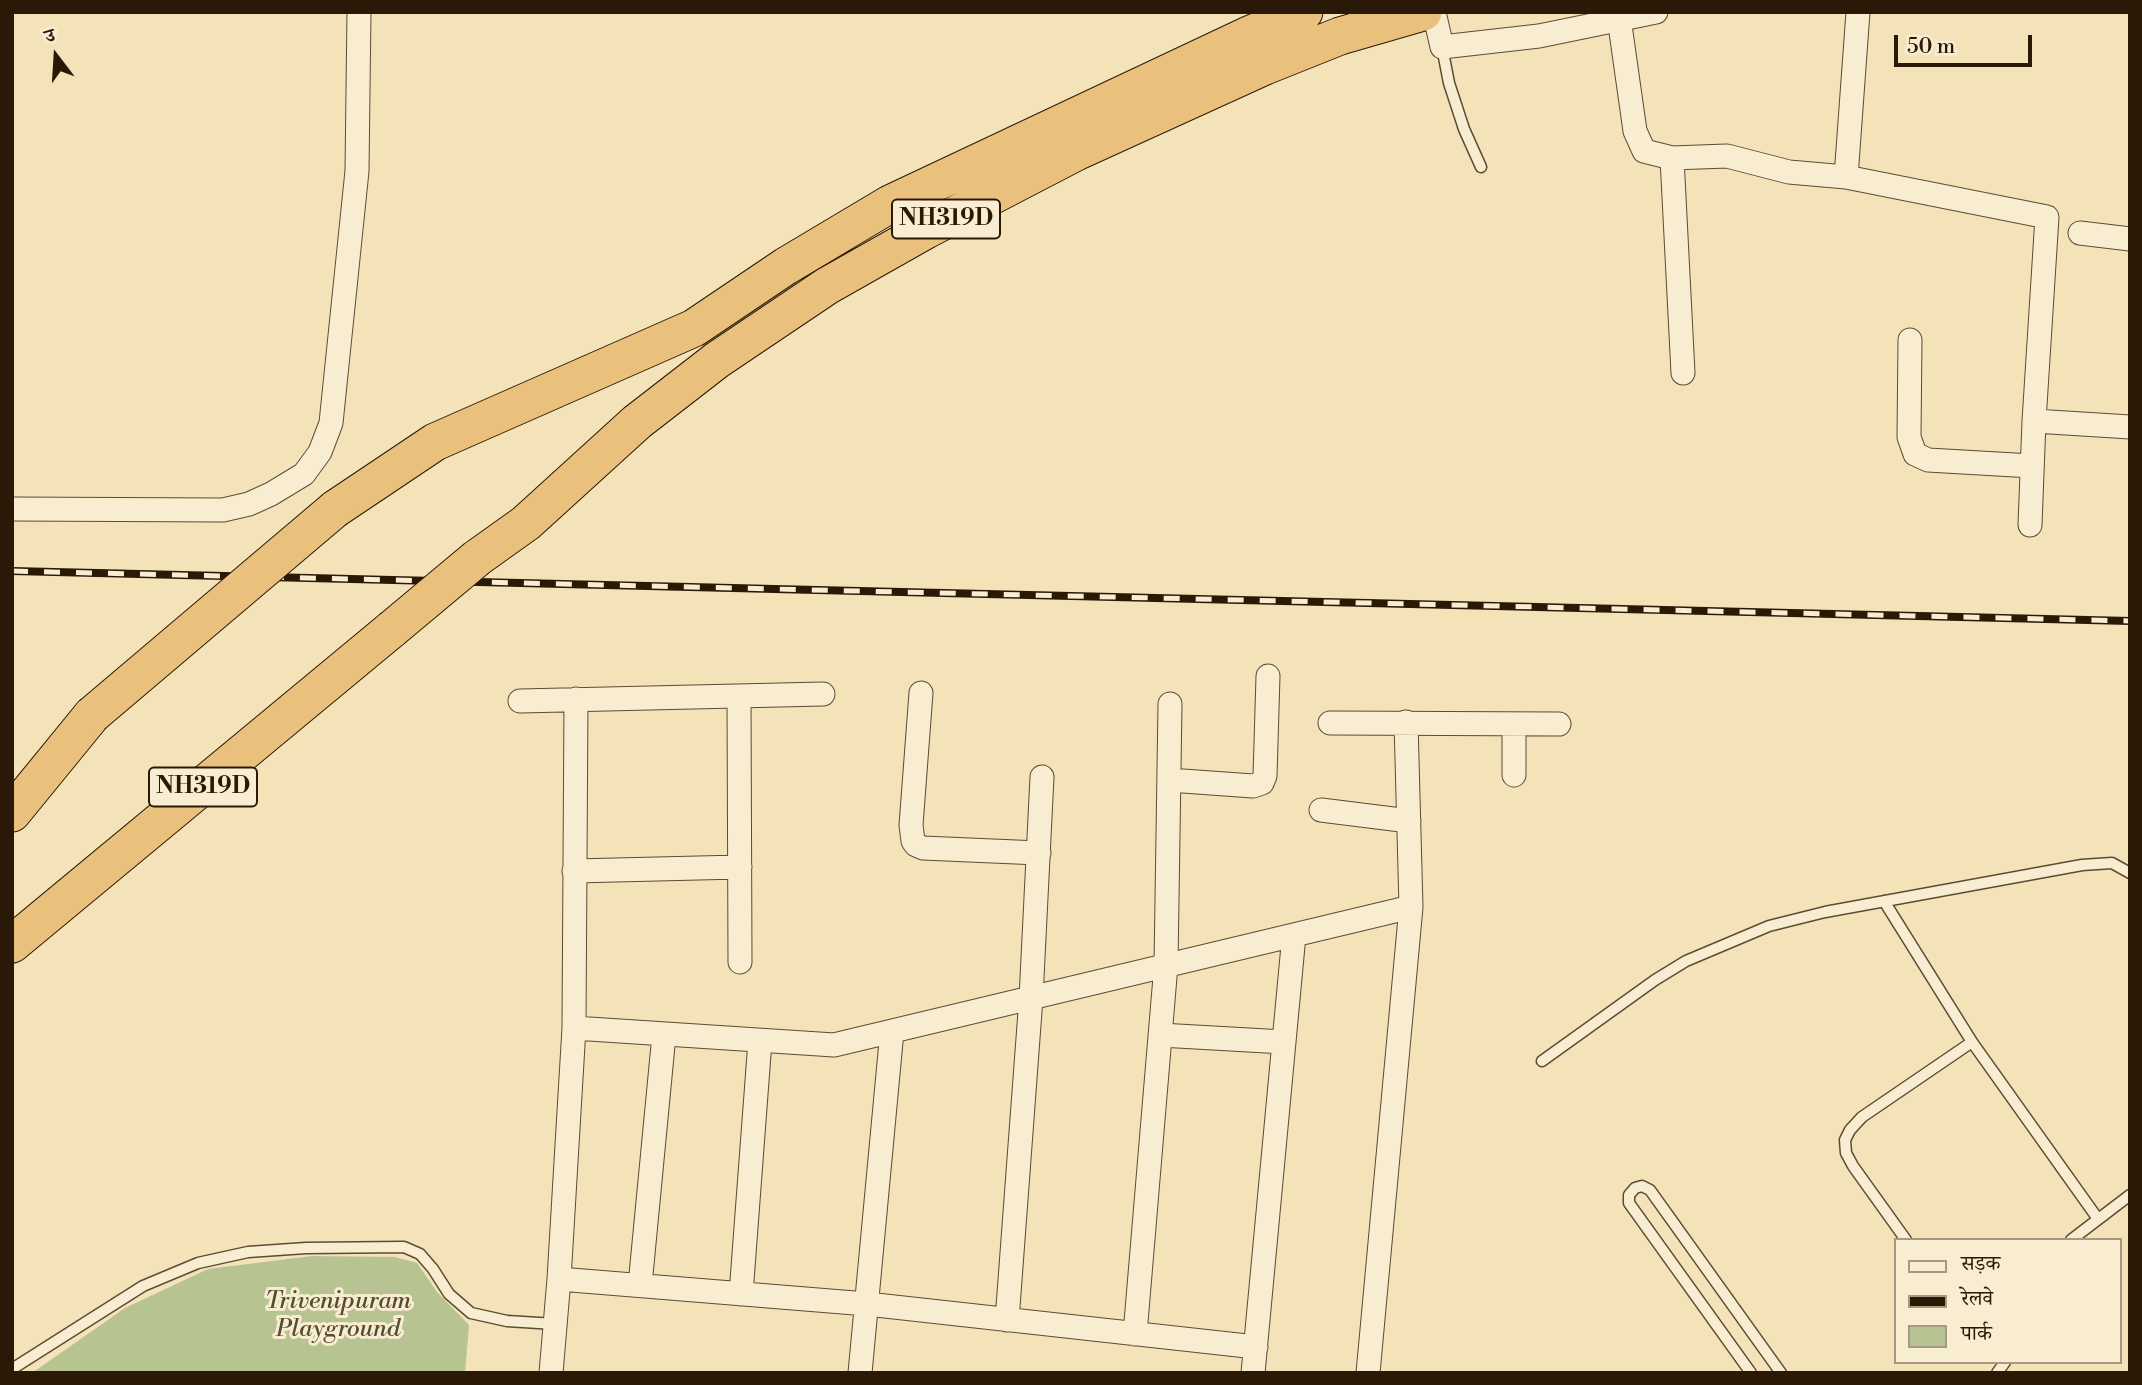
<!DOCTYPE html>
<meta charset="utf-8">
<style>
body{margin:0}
#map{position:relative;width:2142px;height:1385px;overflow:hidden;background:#f4e2b8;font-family:"Libre Bodoni","Noto Serif Devanagari",serif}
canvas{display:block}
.frame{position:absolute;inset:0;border:14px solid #2b1908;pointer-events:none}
.legend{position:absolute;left:1894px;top:1238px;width:228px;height:126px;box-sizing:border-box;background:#f8ecd1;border:2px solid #a69881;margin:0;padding:9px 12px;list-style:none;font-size:21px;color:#2b1908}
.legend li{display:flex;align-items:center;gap:14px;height:35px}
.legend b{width:35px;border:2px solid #a69881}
.north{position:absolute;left:21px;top:21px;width:70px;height:70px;-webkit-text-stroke:5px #f8ecd1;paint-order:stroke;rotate:343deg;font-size:19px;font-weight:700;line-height:28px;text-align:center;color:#2b1908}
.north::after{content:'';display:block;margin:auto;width:24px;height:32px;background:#2b1908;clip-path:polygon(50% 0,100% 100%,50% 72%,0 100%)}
.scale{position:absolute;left:1894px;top:35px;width:138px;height:32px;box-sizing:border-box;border:4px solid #2b1908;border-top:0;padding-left:9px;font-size:21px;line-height:24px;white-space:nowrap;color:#2b1908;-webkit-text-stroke:5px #f8ecd1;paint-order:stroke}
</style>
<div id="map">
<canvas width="2142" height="1385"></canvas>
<div class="frame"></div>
<ul class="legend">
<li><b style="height:9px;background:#f8ecd1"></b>सड़क</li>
<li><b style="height:9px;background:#2b1908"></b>रेलवे</li>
<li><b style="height:19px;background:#b7c492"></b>पार्क</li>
</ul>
<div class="north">उ</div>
<div class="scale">50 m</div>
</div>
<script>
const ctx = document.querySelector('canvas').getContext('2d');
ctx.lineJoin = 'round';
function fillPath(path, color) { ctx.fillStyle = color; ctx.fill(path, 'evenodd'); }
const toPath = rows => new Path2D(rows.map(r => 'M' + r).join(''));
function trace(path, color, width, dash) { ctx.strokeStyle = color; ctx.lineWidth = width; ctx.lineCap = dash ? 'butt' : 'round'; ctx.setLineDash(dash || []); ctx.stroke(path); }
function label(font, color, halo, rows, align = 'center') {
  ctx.font = font + ' "Libre Bodoni",serif'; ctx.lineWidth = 6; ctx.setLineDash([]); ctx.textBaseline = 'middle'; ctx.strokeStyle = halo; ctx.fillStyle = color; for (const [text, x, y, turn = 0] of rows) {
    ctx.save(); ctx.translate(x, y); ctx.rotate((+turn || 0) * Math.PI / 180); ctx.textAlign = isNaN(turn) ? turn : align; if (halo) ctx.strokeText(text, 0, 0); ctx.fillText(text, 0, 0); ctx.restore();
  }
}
const green = toPath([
 [312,1256,395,1257,417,1263,437,1292,469,1325,465,1373,32,1373,125,1308,208,1269]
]);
const service = toPath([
 [1442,47,1449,83,1464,129,1481,167],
 [1884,901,1972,1042,2098,1219],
 [1542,1061,1655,980,1686,961,1769,926,1825,912,2082,865,2112,863,2130,873],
 [1906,1240,1853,1166,1846,1153,1845,1140,1850,1130,1862,1117,1972,1042],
 [2071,1240,2130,1195],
 [12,1369,143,1286,198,1263,248,1252,306,1248,404,1247,420,1254,433,1269,449,1294,471,1313,507,1321,555,1324],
 [1751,1373,1629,1203,1629,1195,1635,1188,1642,1186,1650,1190,1781,1373],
 [1997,1373,2005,1362]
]);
const minor = toPath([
 [1434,12,1442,47,1539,36,1656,12],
 [1619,18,1635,131,1644,151,1672,158,1727,156,1789,172,1846,177,2047,217,2034,421,2130,427],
 [1672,158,1683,373],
 [1846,177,1858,12],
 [2080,233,2130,239],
 [1910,340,1909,437,1915,454,1928,460,2032,466],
 [12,509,223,510,249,504,271,494,304,474,320,452,331,423,357,171,359,12],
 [2030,525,2034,421],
 [921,693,911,825,913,841,916,845,923,848,1039,853],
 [739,696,740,962],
 [520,701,823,694],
 [1330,723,1559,724],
 [1514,775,1514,724],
 [1169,780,1253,786,1262,783,1265,776,1268,676],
 [1321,810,1409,821],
 [574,871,740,867],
 [574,1028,576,699],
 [1160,1035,1284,1042],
 [559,1279,867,1304,1256,1347],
 [640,1285,664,1035],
 [741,1294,760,1041],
 [1007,1320,1031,998,1042,777],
 [1135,1334,1166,965,1170,704],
 [551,1373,559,1279,574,1028,834,1045,1411,907],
 [860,1373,892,1031],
 [1253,1373,1294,935],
 [1368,1373,1411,907,1406,722]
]);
const trunk = toPath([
 [335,509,435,442,694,328,786,266,890,204,1251,34,1304,12],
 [477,558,526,523,637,422,717,360,827,286,926,230,1076,152,1265,66,1340,36,1423,12],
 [12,813,92,715],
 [12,944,392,629]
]);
const rail = toPath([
 [12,571,2130,621]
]);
const trunkBridge = toPath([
 [392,629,477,558],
 [92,715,335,509]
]);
const shields = [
 [946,219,108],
 [203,787,108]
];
const shieldNames = [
 ["NH319D",946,219],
 ["NH319D",203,787]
];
const parkNames = [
 ["Trivenipuram",338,1302],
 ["Playground",338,1330]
];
fillPath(green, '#b7c492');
trace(service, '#5d4b34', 13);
trace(minor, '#5d4b34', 25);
trace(trunk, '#2b1908', 39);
trace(service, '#f8ecd1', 10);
trace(minor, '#f8ecd1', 23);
trace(trunk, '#eac17c', 37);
trace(rail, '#2b1908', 8);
trace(rail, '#f8ecd1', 5, [16]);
trace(trunkBridge, '#2b1908', 39, []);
trace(trunkBridge, '#eac17c', 37);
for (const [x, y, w] of shields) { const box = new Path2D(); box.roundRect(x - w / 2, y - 19.5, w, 39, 5); ctx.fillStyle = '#f8ecd1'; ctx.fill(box); trace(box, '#2b1908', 2); }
label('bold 23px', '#2b1908', null, shieldNames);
label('italic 24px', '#554c31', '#f8ecd1', parkNames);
</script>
